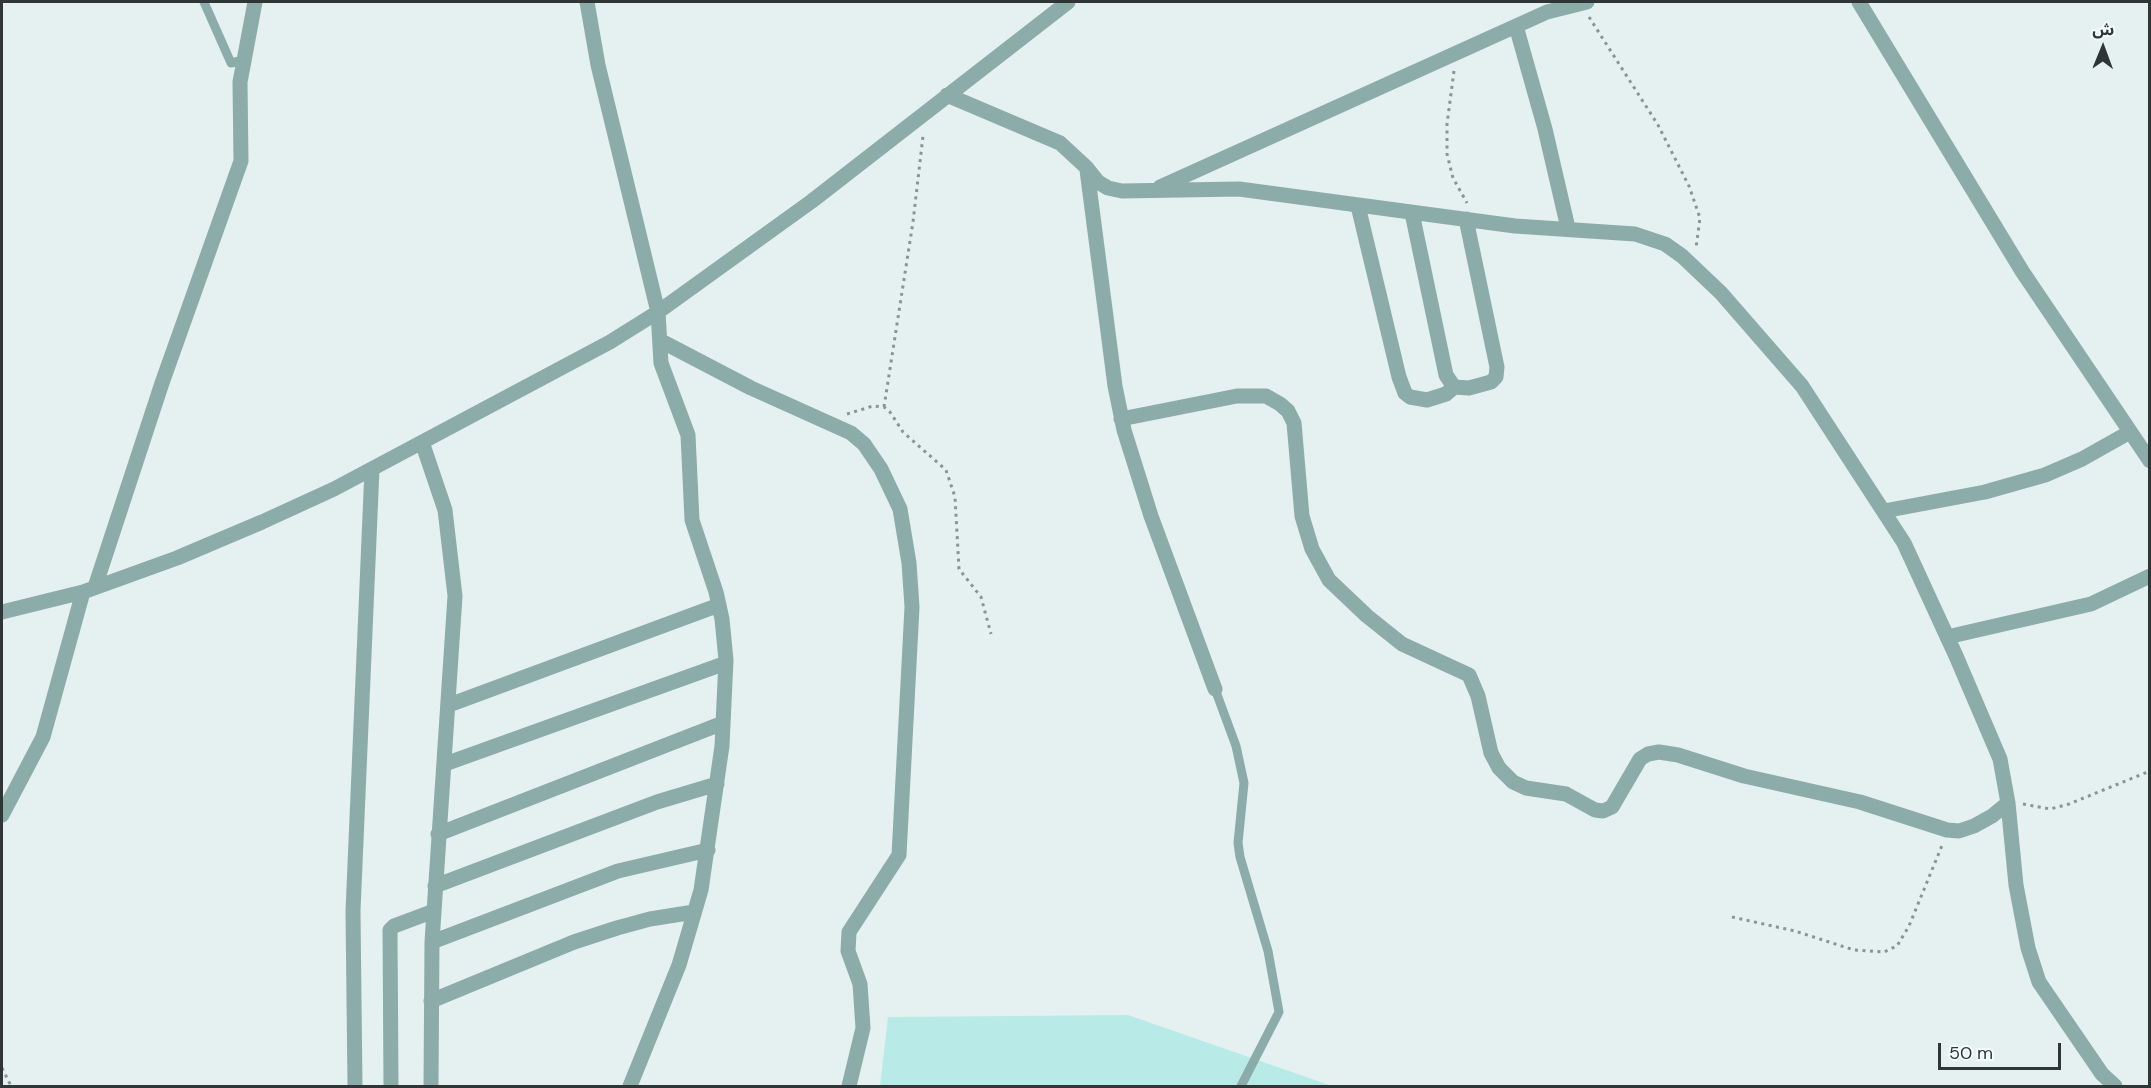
<!DOCTYPE html>
<meta charset="utf-8">
<style>
body{margin:0}
#map{position:relative;width:2151px;height:1088px;overflow:hidden;background:#e4f1f0;font-family:"DM Sans","Noto Sans Arabic",sans-serif}
canvas{display:block}
.frame{position:absolute;inset:0;border:3px solid #303535;pointer-events:none}
.north{position:absolute;left:2073px;top:18px;width:60px;height:60px;-webkit-text-stroke:4px #f2fefd;paint-order:stroke;rotate:1deg;font-size:16px;font-weight:700;line-height:24px;text-align:center;color:#303535}
.north::after{content:'';display:block;margin:auto;width:21px;height:27px;background:#303535;clip-path:polygon(50% 0,100% 100%,50% 72%,0 100%)}
.scale{position:absolute;left:1938px;top:1043px;width:123px;height:27px;box-sizing:border-box;border:3px solid #303535;border-top:0;padding-left:8px;font-size:18px;line-height:21px;white-space:nowrap;color:#303535;-webkit-text-stroke:4px #f2fefd;paint-order:stroke}
</style>
<div id="map">
<canvas width="2151" height="1088"></canvas>
<div class="frame"></div>
<div class="north">ش</div>
<div class="scale">50 m</div>
</div>
<script>
const ctx = document.querySelector('canvas').getContext('2d');
ctx.lineJoin = 'round';
function fillPath(path, color) { ctx.fillStyle = color; ctx.fill(path, 'evenodd'); }
const toPath = rows => new Path2D(rows.map(r => 'M' + r).join(''));
function trace(path, color, width, dash) { ctx.strokeStyle = color; ctx.lineWidth = width; ctx.lineCap = dash ? 'butt' : 'round'; ctx.setLineDash(dash || []); ctx.stroke(path); }
const green = toPath([
 [1128,1015,1332,1086,880,1086,888,1017]
]);
const path = toPath([
 [1589,17,1658,125,1689,186,1700,218,1696,248],
 [1454,71,1447,124,1447,154,1453,178,1467,203],
 [884,407,913,222,923,136],
 [847,414,873,406,884,407,890,412,903,432,946,470,955,497,959,569,981,597,991,634],
 [2023,804,2050,809,2069,804,2150,771],
 [1732,917,1795,931,1854,950,1884,952,1897,946,1909,926,1943,843],
 [2,1068,11,1086]
]);
const service = toPath([
 [204,2,231,63,244,60],
 [1215,689,1236,746,1244,783,1238,843,1240,857,1268,951,1279,1012,1241,1086]
]);
const minor = toPath([
 [587,2,598,65,658,312,661,363,688,435,692,520,716,592,722,619,726,660,722,746,701,890,679,965,630,1086],
 [1859,2,2022,271,2150,461],
 [1516,26,1545,129,1568,228],
 [947,95,1060,143,1086,167,1098,182,1108,188,1122,191,1239,189,1515,226,1635,234,1665,244,1682,256,1721,293,1802,386,1904,543,1956,656,2000,759,2008,803,2016,885,2028,948,2039,982,2102,1074,2115,1086],
 [1087,170,1115,386,1124,430,1151,516,1215,689],
 [1160,187,1547,12,1587,2],
 [1358,206,1399,377,1405,393,1410,397,1427,400,1446,394,1454,387],
 [1412,213,1446,375,1454,387,1469,388,1491,382,1496,377,1497,367,1466,219],
 [661,341,751,388,851,433,864,444,881,469,900,509,909,563,912,607,899,855,849,932,848,951,860,984,863,1028,849,1086],
 [1121,419,1237,396,1266,396,1280,404,1288,411,1294,423,1302,516,1312,549,1329,580,1367,616,1402,644,1469,675,1478,696,1491,753,1499,768,1513,782,1526,788,1566,794,1595,810,1603,811,1612,807,1640,759,1648,754,1659,752,1678,755,1744,776,1860,802,1947,830,1959,831,1974,826,1992,816,2008,803],
 [422,442,445,510,455,596,432,942,431,1086],
 [1884,511,1985,492,2045,475,2082,459,2130,432],
 [95,587,162,383,241,161,240,82,255,2],
 [2,612,83,592,177,558,262,522,334,489,610,342,658,312,812,201,1068,2],
 [1947,637,2091,604,2150,576],
 [449,705,719,605],
 [445,764,726,663],
 [2,815,43,737,83,592],
 [438,834,723,723],
 [435,886,657,802,717,784],
 [432,942,618,871,708,850],
 [431,1001,574,942,617,928,650,919,694,912],
 [355,1086,353,911,372,469],
 [391,1086,390,930,394,926,434,911]
]);
fillPath(green, '#b8ebe8');
trace(path, '#8b9493', 3, [3, 4.5]);
trace(service, '#8cacaa', 9);
trace(minor, '#8cacaa', 15);
</script>
